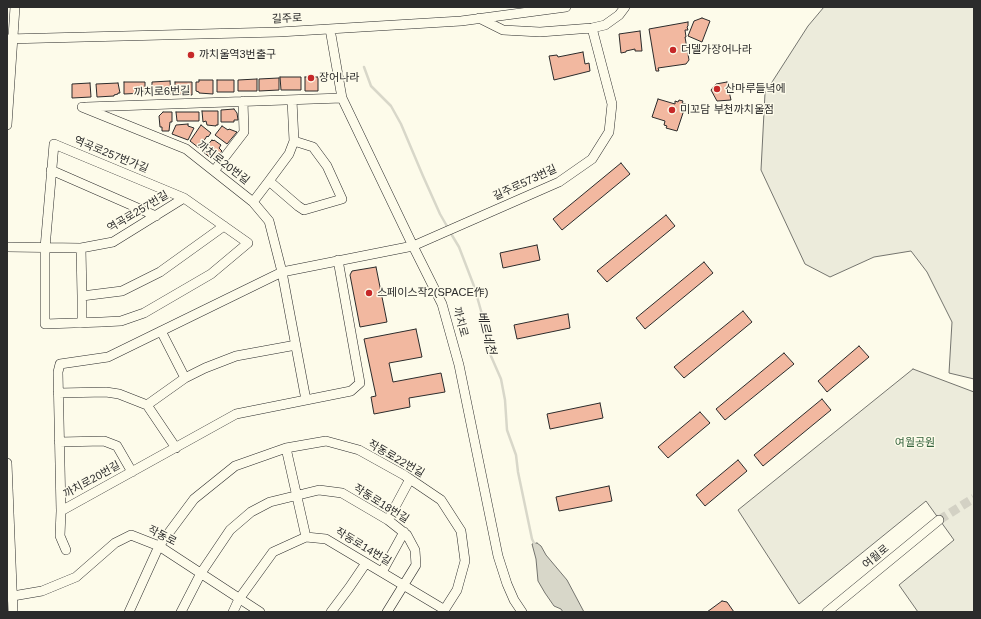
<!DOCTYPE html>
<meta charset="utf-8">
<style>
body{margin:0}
#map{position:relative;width:981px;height:619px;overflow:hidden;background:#fdfbea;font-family:Arial,sans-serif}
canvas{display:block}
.frame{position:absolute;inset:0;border:8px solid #2b2b2b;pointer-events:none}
</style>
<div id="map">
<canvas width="981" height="619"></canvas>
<div class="frame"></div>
</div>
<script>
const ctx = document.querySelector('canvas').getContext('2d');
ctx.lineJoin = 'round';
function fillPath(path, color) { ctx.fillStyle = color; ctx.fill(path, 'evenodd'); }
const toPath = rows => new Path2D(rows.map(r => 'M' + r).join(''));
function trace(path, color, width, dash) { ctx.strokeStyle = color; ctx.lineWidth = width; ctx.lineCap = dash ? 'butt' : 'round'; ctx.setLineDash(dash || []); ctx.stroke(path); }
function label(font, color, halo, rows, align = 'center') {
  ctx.font = font + ' Arial,"Noto Sans KR",sans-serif'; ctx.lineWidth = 3; ctx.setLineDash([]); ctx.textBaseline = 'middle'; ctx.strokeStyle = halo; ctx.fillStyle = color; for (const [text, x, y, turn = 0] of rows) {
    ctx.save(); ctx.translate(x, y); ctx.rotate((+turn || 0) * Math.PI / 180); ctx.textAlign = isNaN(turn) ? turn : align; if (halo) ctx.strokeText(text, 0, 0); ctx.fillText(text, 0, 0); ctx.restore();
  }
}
const green = toPath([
 [824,7,974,7,974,379,949,373,952,322,927,272,911,251,874,257,830,277,805,264,761,170,765,93,808,26,824,7],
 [913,369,974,392,974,612,918,612,899,585,954,540,926,501,799,604,738,510,913,369]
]);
const water = toPath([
 [537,543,541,546,546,555,567,580,584,612,563,612,561,609,554,606,545,593,538,581,536,559,532,544,537,543]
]);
const stream = toPath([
 [364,67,371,86,391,106,401,124,423,176,440,214,448,228],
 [450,232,459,247,474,286,485,325,487,347,501,379,505,400,507,430,516,455,518,472,532,539,535,545]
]);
const building = toPath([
 [702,18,710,21,702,42,688,36,694,21,702,18],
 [688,22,688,26,687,27,688,30,685,30,686,37,685,37,689,60,686,64,658,68,659,71,656,71,649,29,688,22],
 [640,31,642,51,635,51,635,49,626,51,626,52,621,53,619,34,640,31],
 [583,52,585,64,589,63,590,71,554,80,549,56,557,55,558,57,583,52],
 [280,77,301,77,301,90,281,90,280,77],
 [305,77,318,77,318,91,305,91,305,77],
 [279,78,279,90,259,91,259,79,279,78],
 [257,79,257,91,238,91,238,80,257,79],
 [199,80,213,80,213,94,199,93,199,92,196,91,196,82,199,82,199,80],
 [217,80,234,80,234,92,217,92,217,80],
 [170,81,171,94,152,95,152,82,170,81],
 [124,82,145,82,145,93,124,94,124,82],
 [175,82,192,82,192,95,175,94,175,82],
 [727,82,731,100,717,101,711,90,716,84,727,82],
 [90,83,91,97,72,98,72,84,90,83],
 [118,83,120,93,118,93,118,94,114,95,114,96,97,97,96,84,118,83],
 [658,99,675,104,675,101,678,102,679,100,683,101,682,103,686,104,677,131,666,128,667,126,664,125,665,121,652,117,658,99],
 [234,109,237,113,238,120,234,120,234,122,221,122,221,110,234,109],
 [202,111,218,111,218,125,216,125,216,126,207,125,206,121,203,122,202,111],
 [163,112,172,112,172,122,170,122,169,131,162,131,162,127,160,127,159,116,163,112],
 [176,112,199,112,199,121,177,121,176,112],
 [188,124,188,126,194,128,188,140,172,134,176,125,188,124],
 [201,125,211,133,208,137,207,136,199,148,190,141,201,125],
 [222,126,228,130,229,129,237,132,227,144,215,135,222,126],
 [212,140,213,141,214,140,221,145,219,148,222,151,216,158,212,159,202,151,212,140],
 [621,163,630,174,562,230,553,219,621,163],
 [666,215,675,226,607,282,597,271,666,215],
 [537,245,540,260,503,268,500,253,537,245],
 [704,262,713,273,645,329,636,318,704,262],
 [376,267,387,322,360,327,350,275,352,271,376,267],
 [743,311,752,322,684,378,674,367,743,311],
 [568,314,570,328,517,339,514,325,568,314],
 [416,329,422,357,389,363,393,382,441,373,445,392,409,398,410,407,374,414,371,397,376,396,364,339,416,329],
 [859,346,869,357,827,392,818,381,859,346],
 [784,353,794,364,725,420,716,409,784,353],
 [822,399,831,410,763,466,754,455,822,399],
 [600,403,603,418,550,429,547,414,600,403],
 [700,412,710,423,668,458,658,447,700,412],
 [738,460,747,471,705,506,696,495,738,460],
 [609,486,612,501,559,511,556,497,609,486],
 [722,601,727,602,734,612,707,612,722,601]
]);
const minorTunnel = toPath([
 [939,520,974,498]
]);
const minor = toPath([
 [479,18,503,30,540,32,592,28,605,25,619,15,625,7],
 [330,29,342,98,413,246,442,304,459,365,498,556,507,584,514,600,522,612],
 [7,39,279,32,461,21,566,7],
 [82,107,186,149,253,202,269,221,282,272,306,400],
 [86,107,342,98],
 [7,125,15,7],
 [54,144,184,198,248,243,211,274,144,313,121,321,102,322,45,324,45,248,54,144],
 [51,170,156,216],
 [214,171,244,132,243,101],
 [269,181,298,206,304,210,342,199,327,166,313,147,294,141],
 [253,202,269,181,289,154,294,141,292,100],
 [7,247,81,248,113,242,184,198],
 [81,248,82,296,122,291,160,272,224,226],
 [82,296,82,323],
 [161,331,185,378],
 [58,393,106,392,119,394,147,405,176,448],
 [147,405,185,378,205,368,236,356,296,345],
 [59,442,104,441,117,446,132,472],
 [286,448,306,537],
 [7,463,13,612],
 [61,511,236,414,351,391,360,383,338,260],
 [388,520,410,479],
 [66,550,60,536,61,511,58,372,60,364,108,357,282,272,413,246,559,182,592,159,609,132,612,104,592,28],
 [382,572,404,532],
 [7,597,42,591,76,577,115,543,131,535,159,546,260,612],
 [129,612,159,546,194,499,235,466,286,448,326,441,359,450,404,475,441,500,461,531,465,561,457,590,443,612],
 [181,612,201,573,230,530,251,512,270,502,319,490,342,493,388,520,407,535,415,550,416,565,387,612],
 [233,612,239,599,273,552,306,537,326,539,445,610],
 [331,612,349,588,366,563],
 [827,612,939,520]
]);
const markers = [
 [673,50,4,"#c62828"],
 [191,55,4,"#c62828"],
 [311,78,4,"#c62828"],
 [717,89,4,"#c62828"],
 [672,110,4,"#c62828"],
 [369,293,4,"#c62828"]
];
const streetNames = [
 ["길주로",287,19,-3],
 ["까치로6번길",162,92,-2],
 ["역곡로257번가길",111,155,22],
 ["까치로20번길",223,163,38],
 ["길주로573번길",525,183,-25],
 ["역곡로257번길",138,212,-31],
 ["까치로",460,322,75],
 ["작동로22번길",396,459,30],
 ["까치로20번길",92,480,-29],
 ["작동로18번길",381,504,32],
 ["작동로",162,536,27],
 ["작동로14번길",363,547,31],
 ["여월로",876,557,-40]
];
const poiNames = [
 ["더델가장어나라",681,50],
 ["까치울역3번출구",199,55],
 ["장어나라",319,78],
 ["산마루들녘에",725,89],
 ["미꼬담 부천까치울점",680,110],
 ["스페이스작2(SPACE作)",377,293]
];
const parkNames = [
 ["여월공원",915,443]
];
const waterNames = [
 ["베르네천",486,333,76]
];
fillPath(green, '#ecebdb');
trace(green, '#74746e', 1);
fillPath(water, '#d8d7c9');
trace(water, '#74746e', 1);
trace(stream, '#d8d7c9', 2.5);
fillPath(building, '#f2b8a0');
trace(building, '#2b2b2b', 1);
trace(minorTunnel, '#d3d1c4', 9, [9, 4.5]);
trace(minor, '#2b2b2b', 10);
trace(minor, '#fdfbea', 9);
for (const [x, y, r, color] of markers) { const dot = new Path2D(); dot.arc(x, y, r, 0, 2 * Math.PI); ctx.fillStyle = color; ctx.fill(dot); trace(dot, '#fdfbea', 1.5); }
label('11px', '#2b2b2b', '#fdfbea', streetNames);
label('11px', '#2b2b2b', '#fdfbea', poiNames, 'left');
label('11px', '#34623c', '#fdfbea', parkNames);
label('italic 12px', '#2b2b2b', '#fdfbea', waterNames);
</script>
